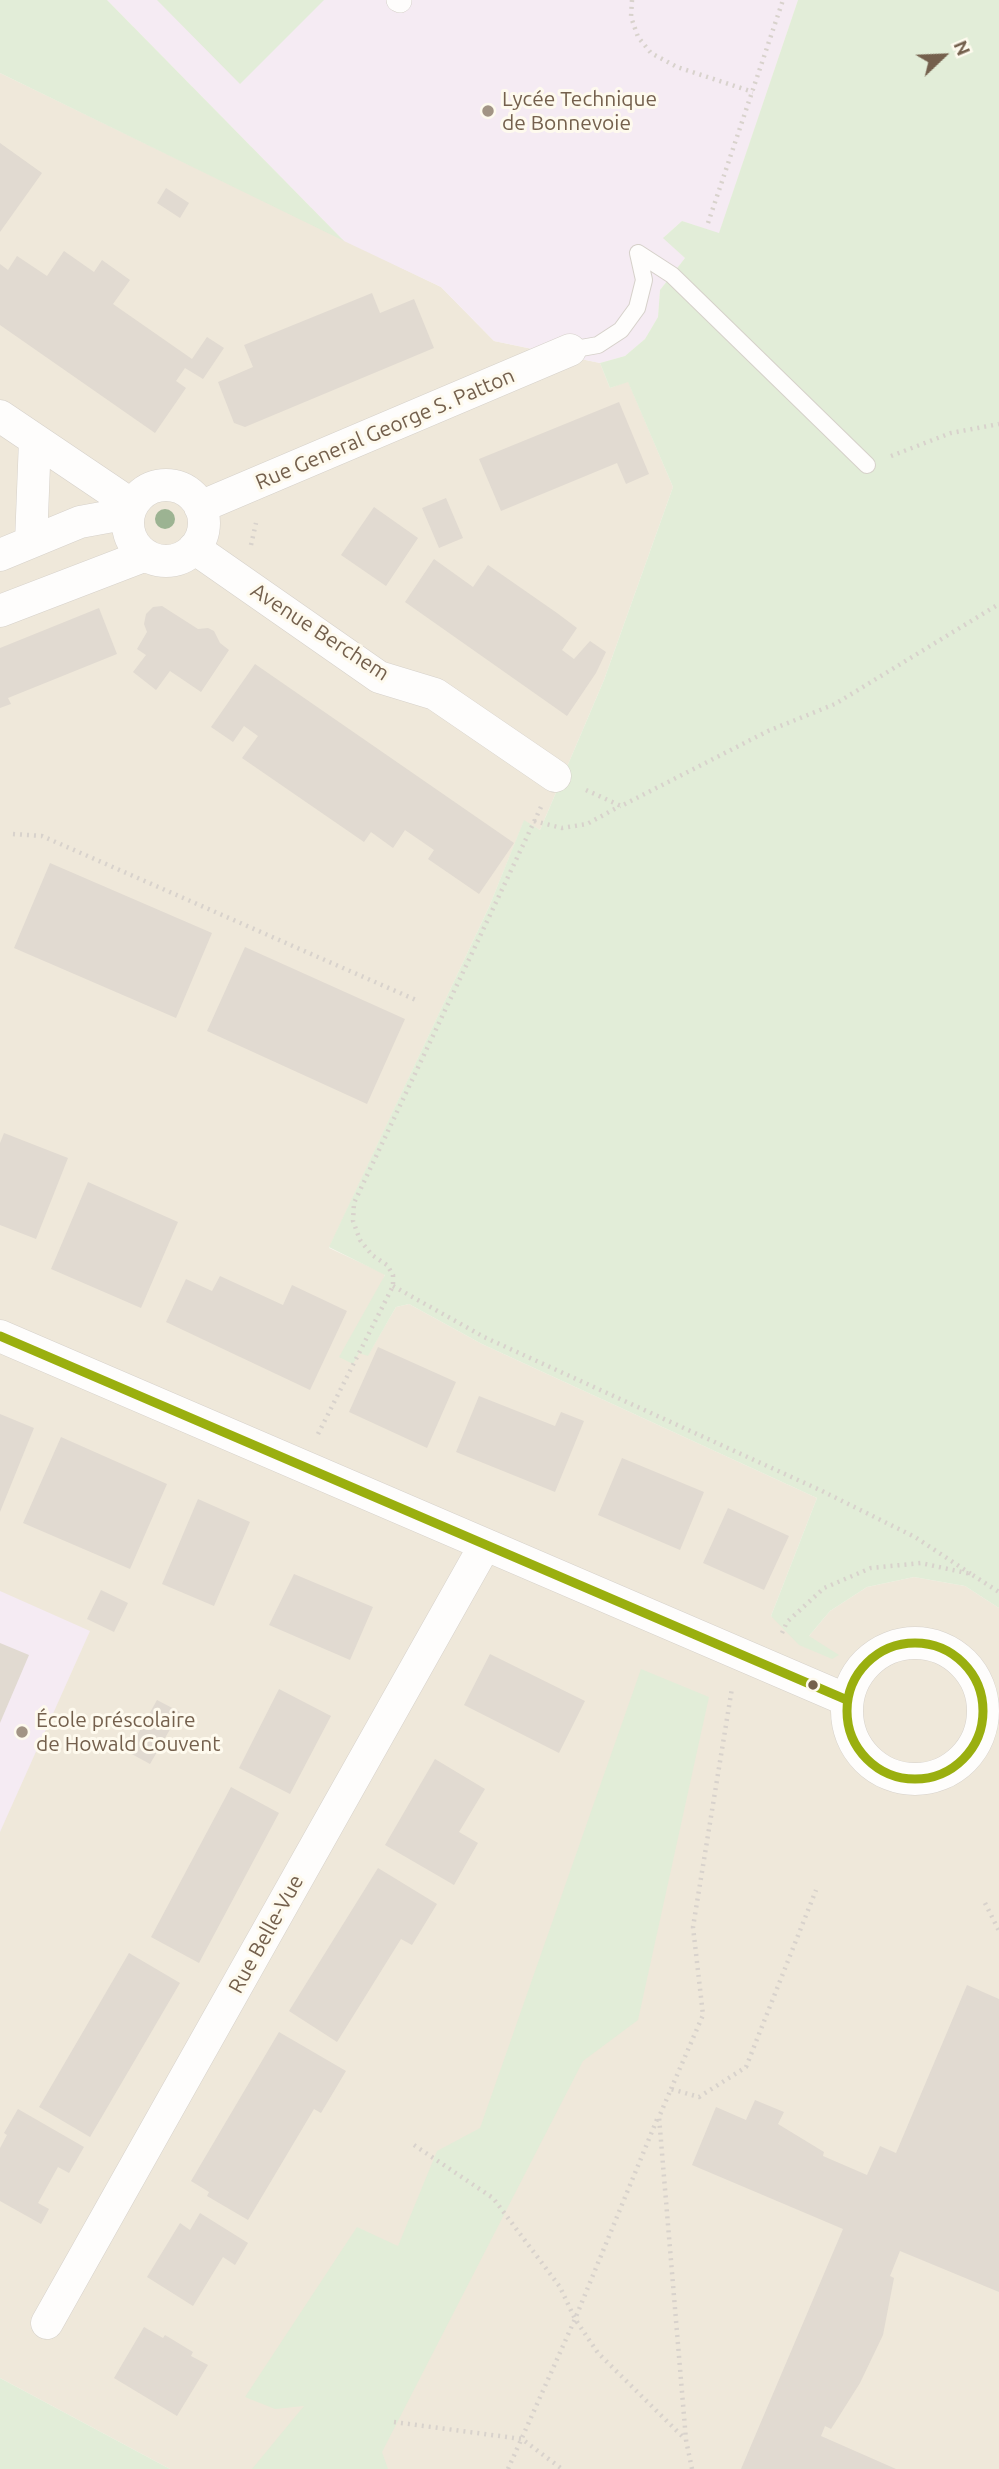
<!DOCTYPE html>
<meta charset="utf-8">
<style>
body{margin:0}
#map{position:relative;width:999px;height:2469px;overflow:hidden;background:#f7f4ec;font-family:Ubuntu,sans-serif}
canvas{display:block}
.north{position:absolute;left:908px;top:21px;width:70px;height:70px;-webkit-text-stroke:5px #fefaee;paint-order:stroke;rotate:67deg;font-size:19px;font-weight:700;line-height:28px;text-align:center;color:#74604d}
.north::after{content:'';display:block;margin:auto;width:24px;height:32px;background:#74604d;clip-path:polygon(50% 0,100% 100%,50% 72%,0 100%)}
</style>
<div id="map">
<canvas width="999" height="2469"></canvas>
<div class="north">N</div>
</div>
<script>
const ctx = document.querySelector('canvas').getContext('2d');
ctx.lineJoin = 'round';
function fillPath(path, color) { ctx.fillStyle = color; ctx.fill(path, 'evenodd'); }
const toPath = rows => new Path2D(rows.map(r => 'M' + r).join(''));
function trace(path, color, width, dash) { ctx.strokeStyle = color; ctx.lineWidth = width; ctx.lineCap = dash ? 'butt' : 'round'; ctx.setLineDash(dash || []); ctx.stroke(path); }
function label(font, color, halo, rows, align = 'center') {
  ctx.font = font + ' Ubuntu,sans-serif'; ctx.lineWidth = 6; ctx.setLineDash([]); ctx.textBaseline = 'middle'; ctx.strokeStyle = halo; ctx.fillStyle = color; for (const [text, x, y, turn = 0] of rows) {
    ctx.save(); ctx.translate(x, y); ctx.rotate((+turn || 0) * Math.PI / 180); ctx.textAlign = isNaN(turn) ? turn : align; if (halo) ctx.strokeText(text, 0, 0); ctx.fillText(text, 0, 0); ctx.restore();
  }
}
const residential = toPath([
 [0,73,441,287,494,341,600,363,610,388,628,381,673,487,604,680,540,830,524,821,489,907,329,1248,385,1274,359,1352,368,1355,396,1307,409,1304,482,1344,817,1498,771,1616,809,1636,830,1611,867,1587,914,1577,965,1586,999,1608,999,2469,170,2469,0,2378]
]);
const education = toPath([
 [107,0,798,0,719,234,682,221,664,237,685,258,660,290,658,317,645,339,625,356,600,363,494,341,441,287,344,241],
 [0,1591,90,1631,0,1832]
]);
const green = toPath([
 [0,0,107,0,344,241,0,73],
 [157,0,324,0,240,84],
 [798,0,999,0,999,1608,965,1586,914,1577,867,1587,830,1611,809,1636,839,1655,832,1659,799,1645,771,1616,817,1498,482,1344,409,1304,396,1307,368,1356,359,1353,353,1364,339,1357,385,1275,329,1247,489,907,524,820,540,830,604,680,673,487,628,382,610,388,600,363,625,356,645,339,658,317,660,290,685,258,663,238,682,221,719,233],
 [641,1669,709,1697,638,2020,583,2061,382,2452,388,2469,252,2469,304,2406,275,2409,245,2397,357,2227,398,2246,437,2151,480,2128],
 [0,2378,170,2469,0,2469]
]);
const building = toPath([
 [0,143,42,173,0,232],
 [166,188,189,203,180,218,157,203],
 [64,251,94,272,102,260,130,280,113,304,192,359,207,337,224,348,203,379,185,368,176,381,186,388,155,433,0,325,0,264,8,270,17,256,47,276],
 [372,293,380,313,414,299,434,348,245,427,234,423,218,382,253,367,244,345],
 [619,402,649,474,626,484,617,463,501,511,479,459],
 [446,498,463,538,439,548,422,508],
 [374,507,418,538,386,586,341,555],
 [434,559,473,587,488,565,557,613,577,628,562,650,574,659,590,641,606,652,596,673,567,716,405,602],
 [162,606,198,629,208,628,214,631,220,643,229,650,201,692,170,671,156,690,133,672,146,655,137,649,147,632,144,624,146,614,153,607],
 [99,608,117,654,8,698,11,704,0,708,0,648],
 [255,664,514,843,479,894,428,859,434,850,405,830,393,848,371,832,364,842,242,758,258,736,244,726,233,742,211,727],
 [50,863,212,933,176,1018,14,948],
 [245,947,405,1019,367,1104,207,1031],
 [4,1133,68,1158,36,1239,0,1225,0,1143],
 [88,1182,178,1222,141,1308,51,1269],
 [220,1276,283,1305,292,1285,347,1311,310,1390,166,1322,186,1279,212,1291],
 [378,1347,456,1382,427,1448,349,1412],
 [479,1396,555,1426,561,1412,584,1421,555,1492,456,1452],
 [0,1414,34,1428,0,1512],
 [61,1437,167,1484,130,1569,23,1523],
 [622,1458,704,1492,680,1550,598,1515],
 [198,1499,250,1522,214,1606,162,1584],
 [728,1508,789,1536,764,1590,703,1563],
 [294,1574,373,1607,350,1660,269,1625],
 [101,1590,128,1603,114,1632,87,1619],
 [0,1643,29,1655,0,1723],
 [490,1654,585,1701,559,1753,464,1705],
 [279,1689,331,1716,290,1794,239,1768],
 [157,1700,180,1712,150,1764,128,1752],
 [435,1759,485,1789,459,1832,478,1843,454,1885,385,1845],
 [231,1787,279,1813,199,1963,151,1937],
 [378,1868,437,1904,412,1945,401,1939,337,2042,289,2011],
 [129,1953,180,1983,90,2137,39,2107],
 [967,1985,999,1999,999,2292,900,2251,890,2276,894,2278,883,2335,860,2383,831,2429,825,2426,821,2436,896,2469,741,2469,843,2229,692,2165,716,2107,746,2120,755,2100,784,2112,778,2124,824,2152,823,2156,867,2175,880,2146,896,2153],
 [279,2032,346,2071,321,2113,314,2109,248,2220,207,2196,209,2192,191,2181],
 [18,2109,84,2147,69,2173,58,2167,38,2203,49,2209,41,2224,0,2201,0,2148,7,2135,4,2133],
 [200,2213,248,2243,235,2265,223,2257,193,2306,147,2277,180,2223,190,2230],
 [144,2327,163,2338,165,2335,193,2352,191,2356,208,2365,177,2416,114,2378]
]);
const path = toPath([
 [632,0,631,17,638,37,651,53,677,67,753,92],
 [708,223,783,0],
 [891,456,951,433,999,424],
 [251,545,256,523],
 [586,790,621,806,768,731,835,704,999,604],
 [534,821,562,828,587,824,620,806],
 [13,834,42,836,416,1000],
 [393,1286,484,1337,820,1490,915,1537,971,1574],
 [318,1434,393,1286,393,1275,387,1265,372,1255,360,1240,353,1221,354,1203,541,807],
 [782,1633,787,1622,824,1588,871,1568,921,1563,971,1574,999,1592],
 [985,1903,999,1931],
 [671,2089,703,2015,693,1927,732,1688],
 [414,2145,493,2198,560,2287,575,2319,598,2353,685,2439],
 [394,2422,522,2439,562,2469],
 [508,2469,575,2319,658,2117],
 [692,2469,686,2440,659,2117,671,2089,699,2097,746,2067,816,1890]
]);
const service = toPath([
 [638,253,672,275,867,465],
 [570,350,598,345,621,330,637,308,644,280,638,253]
]);
const pedestrian = toPath([
 [398,0,400,1]
]);
const minor = toPath([
 [0,416,132,505],
 '128 523a38 38 0 1 1 76 0a38 38 0 1 1-76 0Z',
 [200,507,570,350],
 [31,542,35,440],
 [194,548,379,677,435,694,555,776],
 [0,555,80,522,129,513],
 [0,611,146,555],
 [0,1336,847,1700],
 '847 1711a68 68 0 1 1 136 0a68 68 0 1 1-136 0Z',
 [47,2323,485,1545]
]);
const bus1 = toPath([
 [0,1336,847,1700],
 '847 1711a68 68 0 1 1 136 0a68 68 0 1 1-136 0Z'
]);
const trees = [
 [165,519]
];
const markers = [
 [488,111,7,"#a29485"],
 [813,1685,6,"#74604d"],
 [22,1732,7,"#a29485"]
];
const poiNames = [
 ["Lycée Technique",502,99],
 ["de Bonnevoie",502,123],
 ["École préscolaire",36,1720],
 ["de Howald Couvent",36,1744]
];
const streetNames = [
 ["Rue General George S. Patton",385,429,-23],
 ["Avenue Berchem",320,632,33],
 ["Rue Belle-Vue",266,1934,-61]
];
fillPath(residential, '#efe8da');
fillPath(education, '#f5ebf3');
fillPath(green, '#e2edd8');
fillPath(building, '#e1dad1');
trace(service, '#d6d1ca', 18);
trace(pedestrian, '#d6d1ca', 24);
trace(minor, '#d6d1ca', 33);
trace(path, '#d8d2cc', 4.5, [2, 5]);
trace(service, '#fefdfc', 16);
trace(pedestrian, '#fefdfc', 23);
trace(minor, '#fefdfc', 32);
trace(bus1, '#9aaf0f', 9);
ctx.fillStyle = '#9cb392';
for (const [x, y] of trees) { ctx.beginPath(); ctx.arc(x, y, 10, 0, 2 * Math.PI); ctx.fill(); }
for (const [x, y, r, color] of markers) { const dot = new Path2D(); dot.arc(x, y, r, 0, 2 * Math.PI); ctx.fillStyle = color; ctx.fill(dot); trace(dot, '#fefaee', 2.5); }
label('21px', '#74604d', '#fefaee', poiNames, 'left');
label('21px', '#74604d', '#fefaee', streetNames);
</script>
